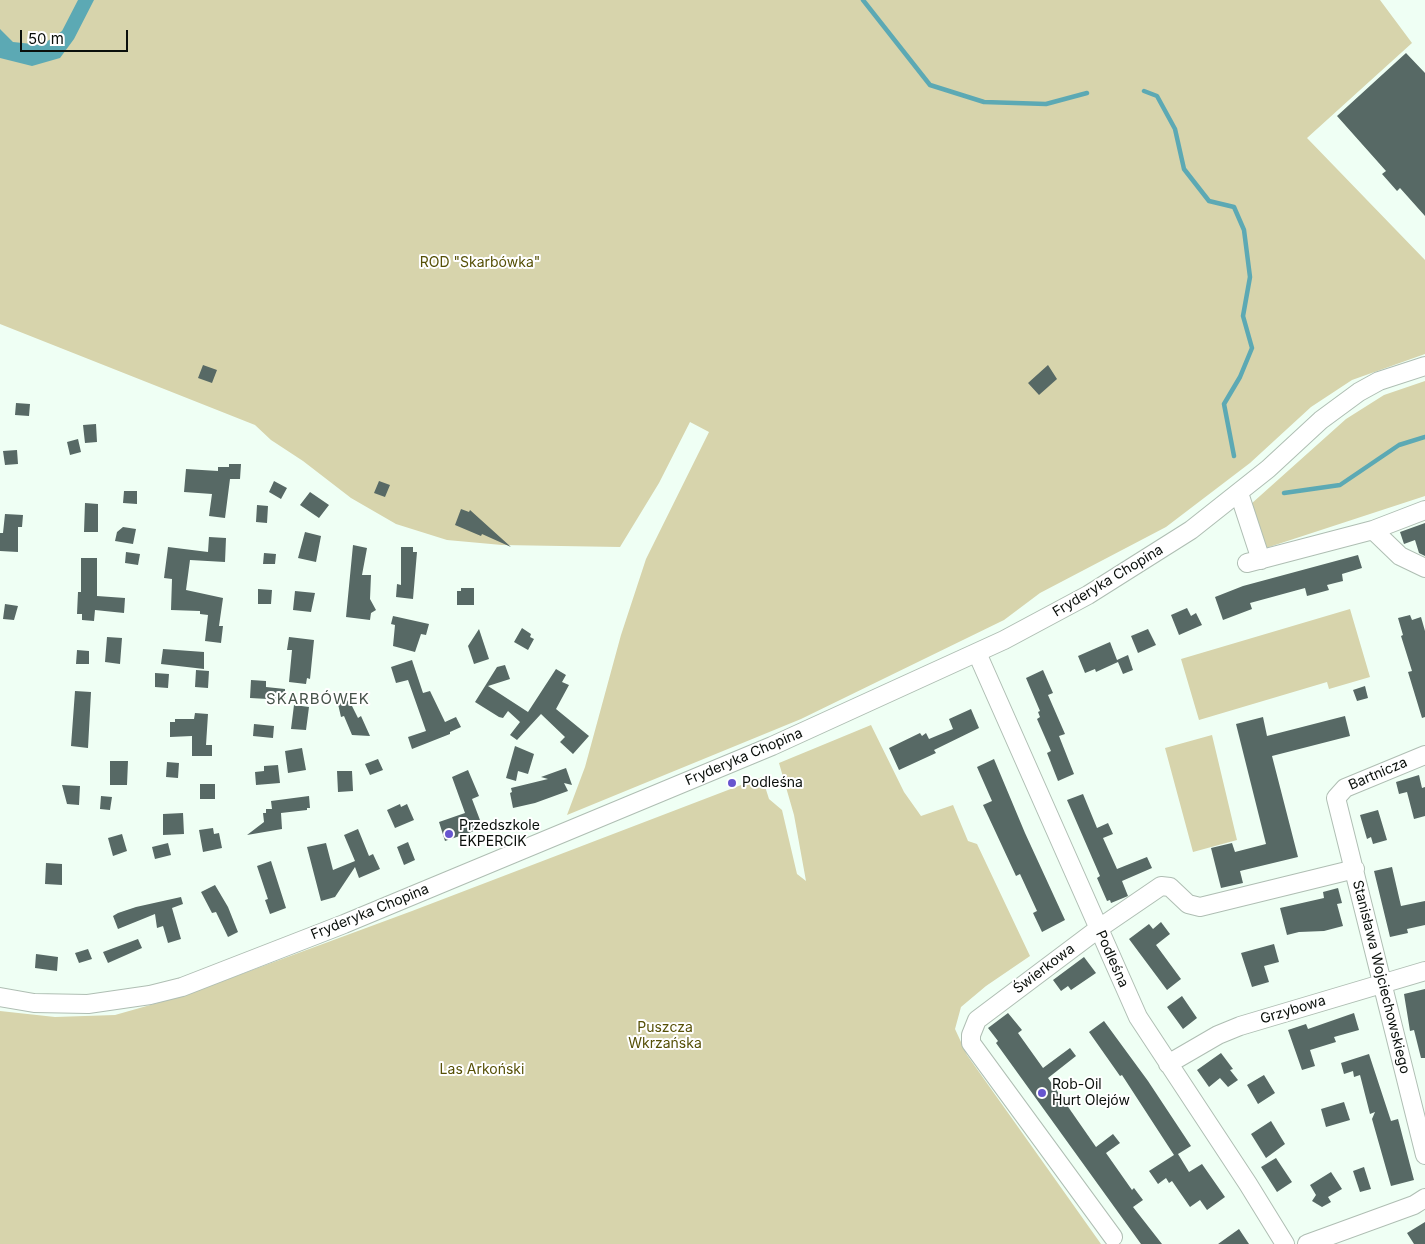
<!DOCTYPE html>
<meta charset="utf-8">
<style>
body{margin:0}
#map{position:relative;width:1425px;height:1244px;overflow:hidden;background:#effff4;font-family:Inter,sans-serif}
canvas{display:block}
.scale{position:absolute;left:20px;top:30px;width:108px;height:22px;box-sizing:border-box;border:2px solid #0a0f0b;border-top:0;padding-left:6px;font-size:15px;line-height:18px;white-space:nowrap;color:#0a0f0b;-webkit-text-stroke:4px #fff;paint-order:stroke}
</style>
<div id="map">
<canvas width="1425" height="1244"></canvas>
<div class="scale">50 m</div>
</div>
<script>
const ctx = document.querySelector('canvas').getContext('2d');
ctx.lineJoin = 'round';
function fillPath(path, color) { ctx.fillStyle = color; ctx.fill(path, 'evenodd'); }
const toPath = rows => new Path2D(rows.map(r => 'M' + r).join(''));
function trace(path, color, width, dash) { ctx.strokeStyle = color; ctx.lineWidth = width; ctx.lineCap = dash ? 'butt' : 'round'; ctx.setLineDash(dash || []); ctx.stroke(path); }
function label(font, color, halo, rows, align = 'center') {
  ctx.font = font + ' Inter,sans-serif'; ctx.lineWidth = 4; ctx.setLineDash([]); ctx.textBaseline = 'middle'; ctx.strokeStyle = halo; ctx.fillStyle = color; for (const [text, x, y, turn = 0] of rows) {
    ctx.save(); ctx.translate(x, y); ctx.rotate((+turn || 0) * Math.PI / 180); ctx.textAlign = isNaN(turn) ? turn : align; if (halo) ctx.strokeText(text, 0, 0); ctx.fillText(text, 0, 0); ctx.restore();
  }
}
const green = toPath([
 [0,0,1380,0,1412,43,1307,138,1425,260,1425,354,1352,380,1311,407,1250,463,1166,527,1040,593,1004,620,801,719,567,815,585,767,621,635,646,559,709,432,690,422,659,483,620,547,502,545,447,540,396,524,351,498,303,461,271,440,255,425,0,324],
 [1425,381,1425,496,1266,548,1251,504,1346,419,1384,395],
 [1350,609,1370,677,1329,689,1327,682,1199,720,1181,659],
 [871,725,904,792,921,816,953,805,968,841,977,844,1030,956,986,986,961,1007,955,1029,967,1055,1101,1244,0,1244,0,1011,55,1017,115,1015,182,996,412,911,762,777,769,799,782,810,797,874,806,881,794,815,779,763],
 [1212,735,1237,840,1193,852,1165,748]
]);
const water = toPath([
 [78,0,94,0,74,39,60,58,32,66,0,58,0,29,13,42,42,45,62,31]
]);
const stream = toPath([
 [863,0,930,85,984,102,1046,104,1087,93],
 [1144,91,1157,96,1175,129,1184,169,1209,201,1234,207,1244,230,1250,277,1243,316,1252,348,1240,377,1224,404,1234,456],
 [1284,493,1340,485,1399,445,1425,437]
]);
const building = toPath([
 [1406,53,1425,73,1425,216,1400,188,1397,191,1382,174,1386,171,1337,116],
 [203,365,217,370,212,383,198,378],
 [1048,365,1057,379,1039,395,1028,383],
 [16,403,30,404,29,416,15,415],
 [96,424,97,442,85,443,83,425],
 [78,439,81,452,70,455,67,442],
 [17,450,18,464,5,465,3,451],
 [229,464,241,464,240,479,230,479,225,518,209,516,212,494,184,492,186,469,218,471,218,467,229,467],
 [274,481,287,488,281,499,269,492],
 [379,481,390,485,385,497,374,493],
 [124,491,137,491,137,504,123,503],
 [310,492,329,505,319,518,300,505],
 [85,503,98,504,98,532,84,532],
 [257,505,268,506,267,523,256,522],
 [461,509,469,512,470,510,511,547,482,534,481,536,455,525],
 [5,514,23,515,22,527,18,527,18,552,0,551,0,533,3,533],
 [1425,523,1425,556,1419,553,1415,540,1404,544,1400,532],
 [123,527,136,529,133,544,115,541,117,532],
 [305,532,321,536,316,562,298,558],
 [209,537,226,538,225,562,190,560,186,590,223,598,219,626,223,626,221,643,205,641,208,615,200,614,200,611,171,610,172,579,164,578,168,547,208,552],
 [353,545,367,548,362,575,371,575,370,599,376,610,371,613,370,620,346,617],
 [401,547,413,547,413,552,417,552,413,599,396,597,397,584,401,585],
 [126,552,140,554,138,565,125,563],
 [264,553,276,554,275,564,263,564],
 [1358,555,1362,568,1342,574,1343,581,1327,585,1329,590,1307,596,1305,588,1250,603,1252,609,1223,620,1215,597,1243,586],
 [81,558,97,558,97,596,125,598,124,613,95,610,94,621,82,620,82,614,77,614,78,592,81,592],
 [461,588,474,588,474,605,457,605,457,591,461,591],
 [258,589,272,590,271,604,258,604],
 [295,591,315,593,311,612,293,610],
 [5,604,18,606,14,620,3,619],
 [1187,608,1191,616,1196,613,1202,625,1179,635,1171,615],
 [1410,615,1412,620,1421,617,1425,631,1425,717,1422,718,1408,672,1412,671,1401,636,1403,635,1398,618],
 [393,616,429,624,426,635,421,634,415,652,393,646,395,625,391,624],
 [522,628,531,634,530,637,534,639,528,650,514,642],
 [479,629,489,659,474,664,468,646],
 [1148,629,1156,645,1138,653,1131,636],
 [107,637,122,638,120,664,105,662],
 [289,637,314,640,310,679,307,678,306,684,289,682,292,650,287,650],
 [1110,642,1117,660,1128,655,1133,670,1123,674,1118,662,1096,672,1095,669,1085,673,1078,656],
 [163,649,204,652,204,669,161,664],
 [77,650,89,651,89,664,76,664],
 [412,660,423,693,430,691,445,722,456,717,461,727,450,732,450,734,412,749,408,737,426,731,408,680,396,683,391,667],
 [505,665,510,679,488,686,528,712,556,669,566,675,562,682,569,685,556,709,589,736,573,754,560,742,565,737,541,714,517,740,510,735,520,722,508,711,503,718,499,717,475,702,497,667],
 [196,670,209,671,208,688,195,687],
 [1043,670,1053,693,1048,695,1065,734,1059,736,1074,774,1058,781,1047,753,1051,751,1037,719,1040,717,1038,712,1040,711,1026,678],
 [155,673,169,674,168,688,155,687],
 [251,680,266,681,266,687,285,689,285,700,250,698],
 [1365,686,1368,698,1357,701,1353,690],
 [75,691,91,692,88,748,71,746],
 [349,700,358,718,361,716,370,736,352,735,344,716,341,717,338,704],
 [294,705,309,707,306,730,291,729],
 [971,709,979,728,934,750,936,753,899,770,889,748,920,733,922,736,926,733,929,739,953,729,949,719],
 [195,713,208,714,206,745,212,745,212,756,192,756,192,736,170,737,170,722,175,722,175,719,194,719],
 [1345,716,1350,736,1272,756,1298,857,1240,871,1243,883,1221,888,1211,848,1232,843,1235,852,1266,844,1236,724,1263,717,1267,736],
 [254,724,274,726,273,738,253,736],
 [515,746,534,754,528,774,518,771,516,781,506,778],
 [302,748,306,770,288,773,285,751],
 [378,759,383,770,370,775,365,764],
 [994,759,1025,833,1065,920,1042,932,1033,913,1037,911,1020,874,1016,876,983,805,992,801,977,767],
 [110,761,128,761,127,785,110,785],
 [167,762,179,763,178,778,166,777],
 [278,765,280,783,256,785,255,772,264,771,264,766],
 [566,768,572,785,564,783,568,791,535,803,513,808,510,793,512,792,511,788,548,779,541,777],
 [468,770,479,796,472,799,483,828,445,841,439,822,465,813,452,777],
 [337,771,352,771,353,791,338,792],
 [1419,775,1422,788,1425,787,1425,816,1414,819,1407,792,1399,794,1396,782],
 [200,784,215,784,215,799,200,799],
 [62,785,80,786,79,805,67,804],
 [1083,794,1097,828,1108,823,1113,834,1103,838,1117,869,1147,857,1152,868,1122,881,1128,896,1111,903,1110,900,1107,901,1097,878,1100,876,1067,800],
 [101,796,112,797,110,810,100,809],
 [309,796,310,808,307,808,307,810,281,813,282,829,247,835,264,822,263,813,266,813,266,809,272,809,271,801],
 [400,804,401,807,407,804,414,820,395,828,387,810],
 [1378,810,1387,840,1373,844,1371,837,1367,839,1360,815],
 [183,813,184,834,163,835,163,814],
 [213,828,214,834,219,833,222,848,203,852,199,830],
 [358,829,369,856,373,854,380,869,359,878,355,867,335,897,321,901,307,847,326,843,333,870,355,861,344,835],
 [122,834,127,851,113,856,108,838],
 [408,842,415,860,404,865,397,847],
 [168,843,171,855,155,859,152,847],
 [271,861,286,908,270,914,265,900,268,899,257,866],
 [46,863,62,864,62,885,45,884],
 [1392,867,1401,906,1425,901,1425,925,1407,929,1408,933,1390,937,1374,871],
 [215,885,228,907,238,932,228,937,216,912,212,913,201,892],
 [1338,888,1342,903,1337,904,1343,926,1324,931,1299,932,1287,935,1280,908,1324,898,1323,892],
 [181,897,183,904,172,908,181,939,168,943,163,926,157,928,155,914,118,929,113,916,118,913,136,907],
 [1161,922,1170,934,1156,945,1181,979,1167,990,1129,939,1149,924,1153,929],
 [138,939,142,948,108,963,103,952],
 [1274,944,1279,962,1264,966,1269,982,1252,987,1241,953],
 [88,949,92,959,79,963,75,953],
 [36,954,58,957,57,971,35,968],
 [1084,957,1096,973,1071,990,1068,986,1061,991,1053,980],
 [1425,989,1425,1058,1421,1058,1414,1030,1410,1031,1404,994],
 [1182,996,1197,1018,1183,1029,1167,1007],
 [1008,1013,1022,1030,1018,1033,1043,1068,1070,1048,1076,1056,1048,1078,1096,1147,1113,1134,1120,1143,1106,1153,1132,1190,1134,1188,1143,1200,1133,1207,1162,1244,1141,1244,996,1043,998,1041,988,1028],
 [1354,1013,1359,1030,1334,1037,1336,1042,1310,1050,1315,1066,1302,1070,1288,1030,1306,1024,1308,1029],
 [1104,1021,1148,1081,1191,1146,1178,1154,1189,1172,1202,1164,1225,1197,1207,1210,1200,1200,1190,1207,1172,1181,1169,1183,1166,1178,1158,1184,1149,1171,1174,1155,1122,1075,1120,1076,1089,1032],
 [1221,1053,1233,1069,1230,1070,1238,1080,1228,1087,1220,1078,1209,1087,1197,1070],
 [1369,1054,1391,1121,1398,1119,1414,1180,1391,1186,1372,1119,1375,1112,1370,1114,1360,1075,1354,1077,1353,1071,1344,1074,1341,1063],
 [1264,1075,1275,1093,1258,1104,1247,1085],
 [1344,1102,1350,1120,1326,1127,1321,1109],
 [1271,1121,1285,1144,1266,1158,1251,1134],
 [1276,1158,1292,1182,1277,1192,1261,1167],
 [1364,1167,1371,1189,1360,1192,1353,1171],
 [1331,1172,1342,1189,1328,1197,1331,1202,1322,1207,1312,1201,1316,1195,1310,1185],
 [1425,1222,1425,1244,1414,1244,1407,1233],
 [1239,1229,1249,1244,1218,1244]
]);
const minor = toPath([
 [1239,493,1261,560],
 [1373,530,1425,510],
 [1247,563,1373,530,1400,556,1425,568],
 [977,653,1138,1017,1248,1184,1285,1244],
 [1425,755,1345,788,1336,798,1425,1155],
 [0,997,34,1003,88,1004,150,995,182,987,344,924,772,746,1004,640,1088,595,1191,530,1268,469,1321,420,1359,392,1379,381,1425,366],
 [1168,1064,1218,1035,1240,1026,1425,971],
 [1113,1237,971,1043,971,1035,977,1020,1098,929,1161,886,1170,887,1188,904,1200,907,1355,869],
 [1307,1244,1414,1205,1425,1198]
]);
const markers = [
 [732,783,5,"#6755cf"],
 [449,834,5,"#6755cf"],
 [1042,1093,5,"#6755cf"]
];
const parkNames = [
 ["ROD \"Skarbówka\"",480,263],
 ["Puszcza",665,1028],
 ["Wkrzańska",665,1044],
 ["Las Arkoński",482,1070]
];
const streetNames = [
 ["Fryderyka Chopina",1108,581,-31],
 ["Fryderyka Chopina",744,757,-23],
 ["Bartnicza",1378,774,-23],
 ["Fryderyka Chopina",370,912,-22],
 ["Podleśna",1112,959,66],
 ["Świerkowa",1044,969,-37],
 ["Stanisława Wojciechowskiego",1381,977,76],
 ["Grzybowa",1293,1010,-17]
];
const poiNames = [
 ["Podleśna",742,783],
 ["Przedszkole",459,826],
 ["EKPERCIK",459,842],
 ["Rob-Oil",1052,1085],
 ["Hurt Olejów",1052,1101]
];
const neighbourhoodNames = [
 ["SKARBÓWEK",318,699]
];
fillPath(green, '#d7d4ac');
fillPath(water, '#5ca9b4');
trace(stream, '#5ca9b4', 4.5);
fillPath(building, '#576965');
trace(minor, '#afbeb3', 20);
trace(minor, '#fff', 18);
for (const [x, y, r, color] of markers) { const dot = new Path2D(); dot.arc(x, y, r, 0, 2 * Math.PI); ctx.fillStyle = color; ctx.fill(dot); trace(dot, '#fff', 2); }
label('14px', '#565006', '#fff', parkNames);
label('14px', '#0a0f0b', '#fff', streetNames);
label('14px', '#0a0f0b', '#fff', poiNames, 'left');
ctx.letterSpacing = '1px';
label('15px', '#455249', '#fff', neighbourhoodNames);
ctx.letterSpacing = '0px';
</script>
